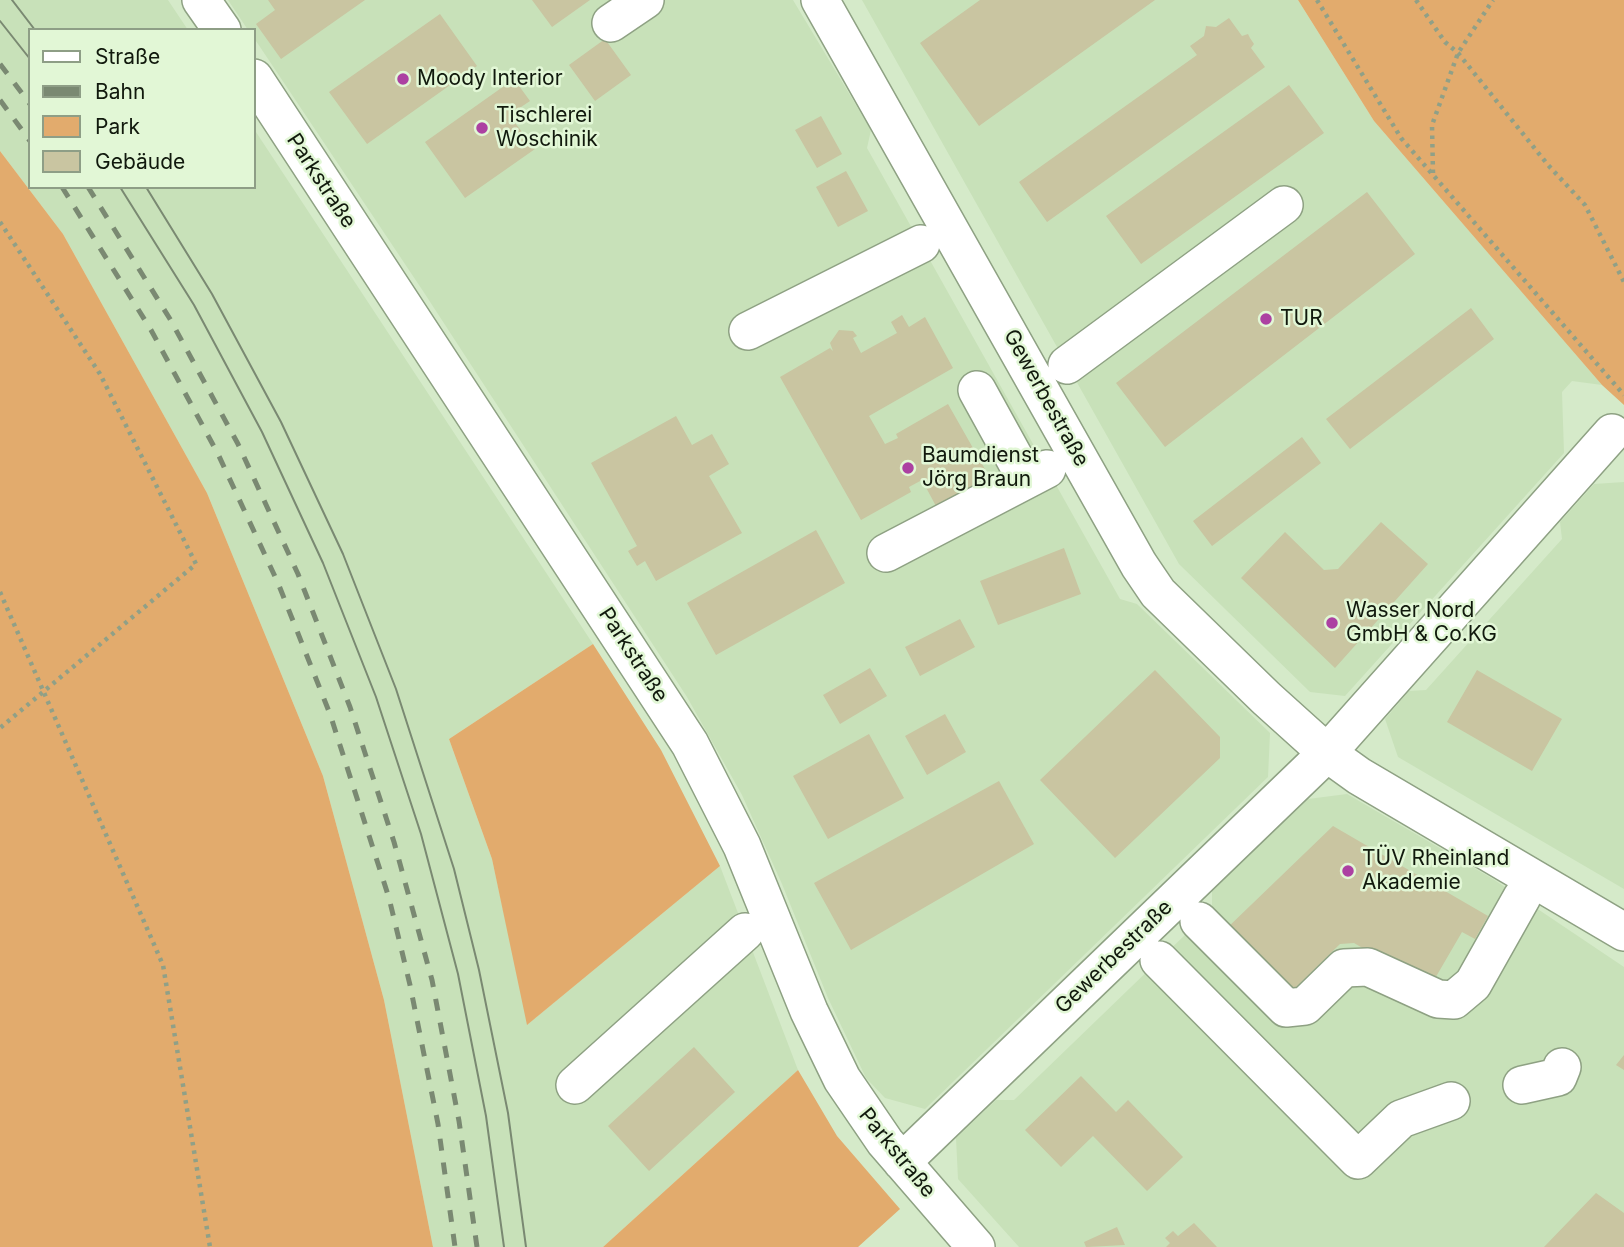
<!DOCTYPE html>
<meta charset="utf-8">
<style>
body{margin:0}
#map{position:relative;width:1624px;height:1247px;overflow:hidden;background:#d5eac9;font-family:Inter,sans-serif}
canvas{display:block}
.legend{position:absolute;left:28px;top:28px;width:228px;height:161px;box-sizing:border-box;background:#e2f7d6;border:2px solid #8e9e86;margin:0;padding:9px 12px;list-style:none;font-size:21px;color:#11190d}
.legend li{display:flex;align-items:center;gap:14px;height:35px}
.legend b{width:35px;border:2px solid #8e9e86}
</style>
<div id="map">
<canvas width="1624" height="1247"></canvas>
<ul class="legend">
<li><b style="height:9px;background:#fff"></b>Straße</li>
<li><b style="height:9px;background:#7a8972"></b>Bahn</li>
<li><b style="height:19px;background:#e2ab6d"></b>Park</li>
<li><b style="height:19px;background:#c9c5a1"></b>Gebäude</li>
</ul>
</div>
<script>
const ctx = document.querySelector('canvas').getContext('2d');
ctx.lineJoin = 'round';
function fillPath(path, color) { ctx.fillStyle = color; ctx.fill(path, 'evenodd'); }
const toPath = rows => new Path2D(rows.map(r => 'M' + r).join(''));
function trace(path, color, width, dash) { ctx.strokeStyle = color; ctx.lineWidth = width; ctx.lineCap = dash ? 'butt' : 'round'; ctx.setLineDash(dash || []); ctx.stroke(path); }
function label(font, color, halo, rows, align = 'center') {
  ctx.font = font + ' Inter,sans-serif'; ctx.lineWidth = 5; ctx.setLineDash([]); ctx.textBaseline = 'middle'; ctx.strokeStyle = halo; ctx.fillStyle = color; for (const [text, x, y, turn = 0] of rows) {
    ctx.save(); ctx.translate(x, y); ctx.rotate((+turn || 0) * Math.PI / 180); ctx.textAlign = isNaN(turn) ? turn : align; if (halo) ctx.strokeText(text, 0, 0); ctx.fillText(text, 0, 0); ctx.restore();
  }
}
const built = toPath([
 [0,0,168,0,188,30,30,30,30,187,254,187,254,129,593,644,449,739,492,859,528,1024,720,866,798,1070,603,1247,433,1247,384,1000,323,776,207,493,63,234,0,151],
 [228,0,793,0,871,130,867,148,1120,599,1137,604,1270,733,1268,777,925,1109,885,1098,866,1078,828,998,782,884,742,795,687,697,423,291,254,38,254,30,248,30],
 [862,0,1298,0,1374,121,1602,385,1572,381,1562,392,1564,453,1345,696,1310,692,1179,564],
 [1624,482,1624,889,1398,757,1385,719,1409,691,1426,690,1562,539,1560,522,1594,484],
 [1347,794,1493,879,1624,967,1624,1247,1019,1247,958,1179,956,1138,996,1100,1014,1100,1159,960,1212,909,1212,891,1308,799]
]);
const green = toPath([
 [1298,0,1624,0,1624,405,1602,385,1374,121],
 [0,151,63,234,207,493,323,776,384,1000,433,1247,0,1247],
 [593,644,661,750,720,866,527,1025,492,859,449,739],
 [798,1070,837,1136,900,1209,858,1247,603,1247]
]);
const building = toPath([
 [268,0,365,0,281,59,256,24,275,10],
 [532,0,590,0,552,27],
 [980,0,1155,0,979,126,920,43],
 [440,14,477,66,367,144,329,92],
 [1229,18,1242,36,1248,34,1250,38,1254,44,1251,48,1265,67,1047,222,1019,182,1197,55,1190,46,1204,36,1206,26,1216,27],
 [605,39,631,75,595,101,569,65],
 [514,79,530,101,509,115,535,149,465,198,425,142],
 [1289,85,1324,133,1141,264,1106,216],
 [821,116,842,154,817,168,795,130],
 [846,171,868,211,838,227,816,187],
 [1367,192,1415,254,1165,447,1116,383],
 [1471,308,1494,339,1350,449,1326,419],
 [902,315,909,327,925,317,953,368,869,416,885,444,898,438,896,434,948,404,990,478,937,508,922,480,909,487,911,492,861,520,780,377,830,348,833,351,830,343,839,330,853,331,857,336,853,338,861,353,897,333,891,322],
 [676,416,692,445,712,434,729,464,709,476,742,533,656,581,645,561,637,566,628,551,637,546,591,463],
 [1302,437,1321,463,1212,546,1193,521],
 [1381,522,1428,564,1335,668,1241,578,1285,532,1324,570,1338,569],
 [816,530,845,583,716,655,687,603],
 [1064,548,1081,594,998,625,980,581],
 [960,619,975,647,920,676,905,647],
 [870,668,887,696,840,724,823,695],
 [1155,670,1220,737,1220,758,1115,858,1040,780],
 [1477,670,1562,719,1532,771,1447,722],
 [945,714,966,752,927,775,905,736],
 [869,734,904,798,828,839,793,776],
 [999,781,1034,844,851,950,814,883],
 [1333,826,1488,916,1475,939,1462,932,1430,987,1354,943,1340,944,1287,996,1224,931],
 [694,1047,735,1092,649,1171,608,1126],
 [1624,1055,1624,1070,1616,1065],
 [1081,1076,1116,1112,1128,1100,1183,1157,1147,1191,1093,1136,1061,1167,1025,1130],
 [1596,1193,1624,1213,1624,1247,1544,1247],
 [1194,1223,1217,1247,1166,1247,1170,1243,1165,1238,1173,1231,1178,1236],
 [1117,1227,1125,1245,1086,1247,1084,1242]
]);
const path = toPath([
 [1317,0,1401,138,1624,395],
 [1416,0,1445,42,1458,53,1548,165,1585,205,1624,282],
 [1433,173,1432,125,1458,53,1493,0],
 [0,222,100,374,196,564,0,728],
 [0,592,163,965,210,1247]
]);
const minor = toPath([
 [201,0,222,30],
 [820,0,1139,565,1158,593,1266,698,1327,753,1359,776,1624,932],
 [611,23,645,0],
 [254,78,690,744,742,846,809,1011,842,1079,885,1142,976,1247],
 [748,331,921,244],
 [1067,365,1284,205],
 [977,390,1026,479],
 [886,553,1047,469],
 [1199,921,1286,1008,1305,1006,1344,968,1368,967,1438,999,1454,1000,1473,984,1522,897],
 [1159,960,1358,1160,1401,1119,1451,1101],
 [575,1085,745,932],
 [1522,1085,1558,1077,1562,1067],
 [902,1162,1327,753,1612,433]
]);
const tram = toPath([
 [12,0,35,30],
 [0,21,30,59],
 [120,187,194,305,262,432,323,563,376,697,421,834,458,974,486,1116,504,1247],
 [146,187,212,294,281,422,343,554,396,689,454,869,479,970,508,1113,526,1247]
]);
const rail = toPath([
 [0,64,30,104],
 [0,100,30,141],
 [62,187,151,330,218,454,278,583,330,714,389,898,410,985,438,1124,455,1247],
 [88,187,170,319,238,444,298,574,350,707,394,842,432,980,459,1121,477,1247]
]);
const markers = [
 [403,79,7,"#ac41a2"],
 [482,128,7,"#ac41a2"],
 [1266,319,7,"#ac41a2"],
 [908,468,7,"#ac41a2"],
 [1332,623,7,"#ac41a2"],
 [1348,871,7,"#ac41a2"]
];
const poiNames = [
 ["Moody Interior",417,79],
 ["Tischlerei",496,116],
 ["Woschinik",496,140],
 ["TUR",1280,319],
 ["Baumdienst",922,456],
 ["Jörg Braun",922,480],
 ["Wasser Nord",1346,611],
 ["GmbH & Co.KG",1346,635],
 ["TÜV Rheinland",1362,859],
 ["Akademie",1362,883]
];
const streetNames = [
 ["Parkstraße",321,181,57],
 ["Gewerbestraße",1046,398,61],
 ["Parkstraße",633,655,57],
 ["Gewerbestraße",1114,957,-44],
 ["Parkstraße",897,1153,51]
];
fillPath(built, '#c8e1b9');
fillPath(green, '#e2ab6d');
fillPath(building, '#c9c5a1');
trace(minor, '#8ea183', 40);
trace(path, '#90a087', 4.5, [3.5, 5]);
trace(minor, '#fff', 37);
trace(tram, '#7a8972', 2);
trace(rail, '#7a8972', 5, [12, 12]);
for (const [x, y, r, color] of markers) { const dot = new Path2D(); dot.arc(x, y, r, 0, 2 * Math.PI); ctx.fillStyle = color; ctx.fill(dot); trace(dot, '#e2f7d6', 2.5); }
label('21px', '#11190d', '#e2f7d6', poiNames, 'left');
label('21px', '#11190d', '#e2f7d6', streetNames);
</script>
